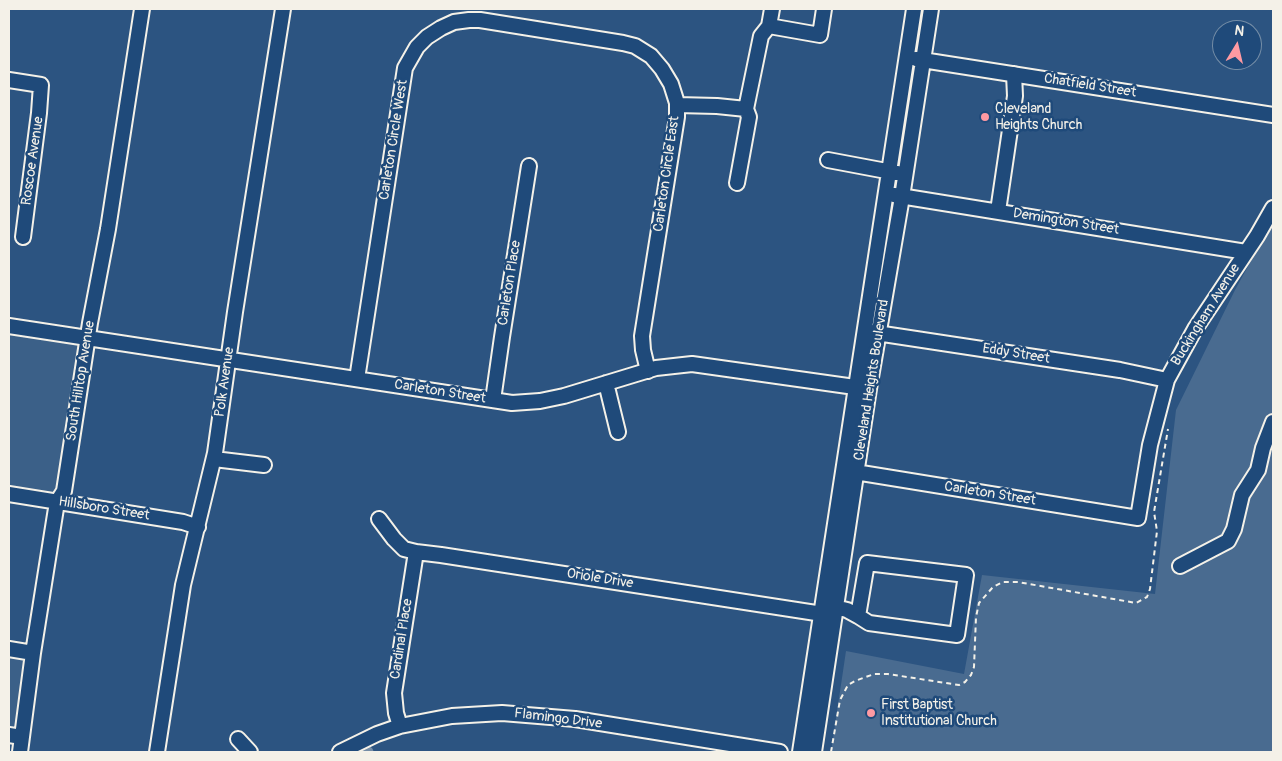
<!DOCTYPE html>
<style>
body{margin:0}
#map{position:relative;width:1282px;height:761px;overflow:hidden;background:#2c5481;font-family:Pangolin,sans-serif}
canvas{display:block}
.frame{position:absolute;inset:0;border:10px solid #f4f1e8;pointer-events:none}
.north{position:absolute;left:1212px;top:20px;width:50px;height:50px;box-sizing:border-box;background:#1f4a7a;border:1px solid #748da6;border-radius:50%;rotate:9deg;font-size:14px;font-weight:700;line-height:20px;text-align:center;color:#f4f1e8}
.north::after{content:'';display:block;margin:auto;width:18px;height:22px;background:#ff9aa2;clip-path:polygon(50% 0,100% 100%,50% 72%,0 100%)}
</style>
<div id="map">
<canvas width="1282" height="761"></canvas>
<div class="frame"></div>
<div class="north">N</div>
</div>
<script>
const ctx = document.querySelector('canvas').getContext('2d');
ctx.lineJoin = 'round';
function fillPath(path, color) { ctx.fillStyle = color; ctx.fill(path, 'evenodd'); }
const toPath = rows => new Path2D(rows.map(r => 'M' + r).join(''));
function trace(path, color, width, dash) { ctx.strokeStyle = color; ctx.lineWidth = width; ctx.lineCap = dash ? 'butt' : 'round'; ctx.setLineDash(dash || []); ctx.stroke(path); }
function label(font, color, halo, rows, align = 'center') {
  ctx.font = font + ' Pangolin,sans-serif'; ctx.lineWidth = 5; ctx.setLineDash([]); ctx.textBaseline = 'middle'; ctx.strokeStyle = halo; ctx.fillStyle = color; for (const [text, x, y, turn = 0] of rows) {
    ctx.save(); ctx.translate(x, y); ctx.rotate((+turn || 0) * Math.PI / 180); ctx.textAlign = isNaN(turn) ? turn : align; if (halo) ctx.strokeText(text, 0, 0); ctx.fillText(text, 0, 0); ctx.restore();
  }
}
const built = toPath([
 [9,332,81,343,59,489,55,495,9,488],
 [9,655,27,658,16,739,9,738]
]);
const green = toPath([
 [1273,221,1273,752,831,752,846,651,964,674,982,575,1155,594,1176,410,1235,290]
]);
const canal = toPath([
 [366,751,368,752]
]);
const path = toPath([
 [831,752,840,700,848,685,855,681,874,674,888,674,959,685,965,682,971,675,974,667,976,617,979,603,993,587,1003,582,1018,582,1136,603,1147,597,1150,589,1157,531,1154,512,1168,429]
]);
const minor = toPath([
 [769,26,820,35,824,9],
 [916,59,1273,115],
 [9,80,41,85,39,113,23,237],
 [677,105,717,106,746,109,761,36,769,26,772,9],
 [828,160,897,173],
 [737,183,749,117,746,109],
 [894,195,1246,252],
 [998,211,1015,96,1014,74],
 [9,326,512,403,540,401,564,396,656,368,692,364,869,389],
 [870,332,1120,370,1167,380],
 [357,379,405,68,417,47,427,37,441,28,454,22,469,20,480,20,623,43,635,46,651,56,662,69,671,84,677,103,677,117,642,336,643,350,648,371],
 [606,383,618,432],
 [493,400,502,337,529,166],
 [214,459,264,465],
 [849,471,1138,518,1150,445,1167,380,1195,329,1257,236,1273,208],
 [9,494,183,522,198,527],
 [379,519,394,539,404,549,416,552,441,555,829,615],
 [1180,566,1228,541,1234,529,1242,495,1258,470,1263,448,1273,422],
 [835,607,847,610,858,616,869,623,957,635,966,575,867,563,858,616],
 [9,649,33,653],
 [400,726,396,713,394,693,416,552],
 [9,735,22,737],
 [238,739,250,752],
 [20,752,33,653,57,502,64,491,90,323,108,229,142,9],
 [157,752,183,585,215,453,235,312,283,9],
 [340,752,377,734,400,726,452,716,502,713,575,719,780,752],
 [800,752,914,9],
 [814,752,869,389,902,197,931,9]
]);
const markers = [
 [985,117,5,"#ff9aa2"],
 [871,713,5,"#ff9aa2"]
];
const streetNames = [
 ["Chatfield Street",1090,86,9],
 ["Carleton Circle West",394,140,-81],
 ["Roscoe Avenue",33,161,-82],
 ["Carleton Circle East",667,174,-82],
 ["Demington Street",1066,222,9],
 ["Carleton Place",510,283,-81],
 ["Buckingham Avenue",1206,315,-58],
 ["Eddy Street",1016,354,9],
 ["Cleveland Heights Boulevard",872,380,-81],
 ["South Hilltop Avenue",81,381,-81],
 ["Polk Avenue",225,382,-82],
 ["Carleton Street",440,392,9],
 ["Carleton Street",990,494,9],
 ["Hillsboro Street",104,509,9],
 ["Oriole Drive",600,579,9],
 ["Cardinal Place",402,639,-81],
 ["Flamingo Drive",558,719,7]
];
const poiNames = [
 ["Cleveland",995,109],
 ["Heights Church",995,125],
 ["First Baptist",881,705],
 ["Institutional Church",881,721]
];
fillPath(built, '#3b6088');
fillPath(green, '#496b90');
trace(canal, '#738ca6', 11);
trace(minor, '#f4f1e8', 18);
trace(path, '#f4f1e8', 2, [5, 4]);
trace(minor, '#1f4a7a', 14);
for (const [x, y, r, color] of markers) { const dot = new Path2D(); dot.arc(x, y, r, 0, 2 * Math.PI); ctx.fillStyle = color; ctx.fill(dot); trace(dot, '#1f4a7a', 2); }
label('14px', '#f4f1e8', '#1f4a7a', streetNames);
label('14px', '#f4f1e8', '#1f4a7a', poiNames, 'left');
</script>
